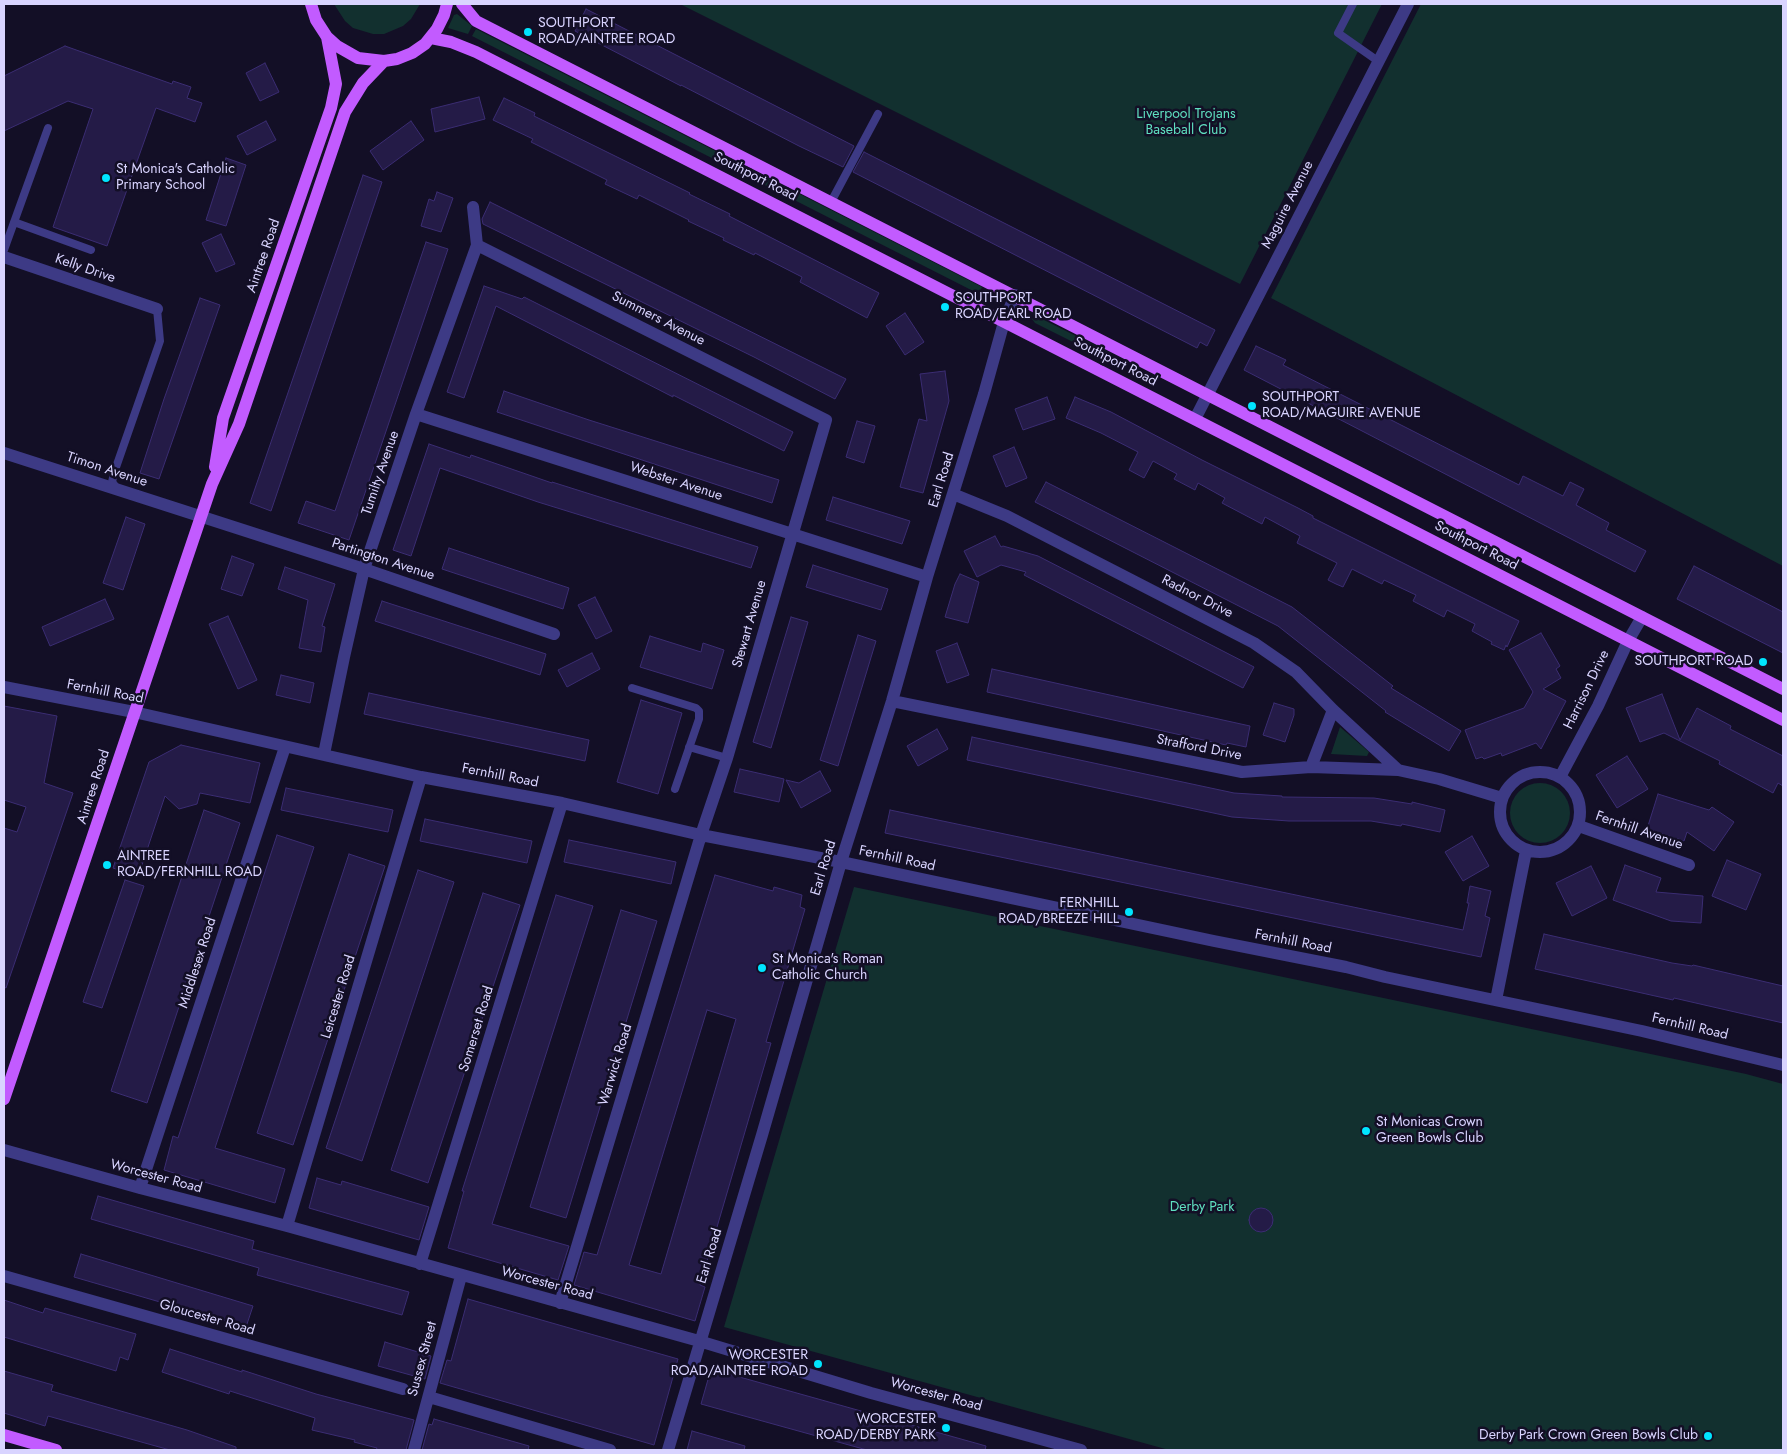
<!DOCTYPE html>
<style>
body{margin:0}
#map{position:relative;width:1787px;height:1454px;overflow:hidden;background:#130f26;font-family:Jost,sans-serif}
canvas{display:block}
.frame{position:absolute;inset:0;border:5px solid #d9d4ff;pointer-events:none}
</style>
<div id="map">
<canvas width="1787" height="1454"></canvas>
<div class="frame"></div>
</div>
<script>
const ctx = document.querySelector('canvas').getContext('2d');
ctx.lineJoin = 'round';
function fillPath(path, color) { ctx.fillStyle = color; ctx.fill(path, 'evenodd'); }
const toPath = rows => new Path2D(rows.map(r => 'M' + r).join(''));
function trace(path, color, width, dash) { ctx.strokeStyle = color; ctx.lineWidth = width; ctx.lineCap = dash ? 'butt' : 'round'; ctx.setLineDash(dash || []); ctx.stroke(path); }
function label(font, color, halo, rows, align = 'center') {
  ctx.font = font + ' Jost,sans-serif'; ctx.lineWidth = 5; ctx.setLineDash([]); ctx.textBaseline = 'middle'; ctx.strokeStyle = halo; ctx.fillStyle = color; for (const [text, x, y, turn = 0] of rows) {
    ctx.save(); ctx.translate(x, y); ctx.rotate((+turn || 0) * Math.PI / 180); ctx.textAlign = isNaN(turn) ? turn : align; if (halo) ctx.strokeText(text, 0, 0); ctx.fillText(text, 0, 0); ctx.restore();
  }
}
const green = toPath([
 [334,4,420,4,411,19,403,26,384,34,373,34,353,28,345,21],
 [680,4,1382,4,1240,284],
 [1421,4,1783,4,1783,566,1271,298],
 [457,14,472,26,468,34,448,28,454,15],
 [476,29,982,287,979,294,472,36],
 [1036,316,1112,354,1109,360,1035,323,1032,319],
 [1340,727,1369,752,1367,756,1331,754],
 '1510 813a30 30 0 1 1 60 0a30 30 0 1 1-60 0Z',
 [854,887,1746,1074,1783,1084,1783,1450,1169,1450,724,1327]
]);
const building = toPath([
 [586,9,854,146,843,167,799,146,681,85,681,86,575,31,586,9],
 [65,46,172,84,173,81,191,87,187,98,202,103,195,122,156,108,107,246,53,227,93,109,68,101,4,131,4,76,65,46],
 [265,63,279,92,260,101,246,73,265,63],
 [479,97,485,119,435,132,431,109,479,97],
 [504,98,535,113,534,116,690,193,689,194,730,214,729,216,879,293,867,318,800,282,802,277,755,253,754,255,723,240,724,238,688,221,689,220,639,195,637,199,605,184,607,180,531,142,533,139,493,120,504,98],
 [266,121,276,140,247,155,237,136,266,121],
 [411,121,424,140,383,170,370,151,411,121],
 [864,152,1215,330,1207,346,1200,342,1197,348,853,172,864,152],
 [226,158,246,165,226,226,206,220,226,158],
 [363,175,382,182,271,511,250,503,363,175],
 [437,192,453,198,441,232,421,226,429,199,434,201,437,192],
 [490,202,846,379,835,399,754,357,483,224,482,219,490,202],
 [221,234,235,264,216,272,202,243,221,234],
 [426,242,448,249,349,540,298,523,306,501,335,511,426,242],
 [484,286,522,299,524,297,793,432,784,451,673,395,673,397,496,306,464,398,447,392,484,286],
 [200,298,220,305,159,479,140,473,164,399,200,298],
 [905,313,924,342,905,355,886,326,905,313],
 [1256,346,1286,360,1283,365,1519,485,1523,476,1563,496,1570,482,1584,489,1576,505,1609,523,1606,530,1646,551,1635,572,1244,370,1256,346],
 [945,371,949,401,923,493,900,487,919,419,927,421,920,374,945,371],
 [504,391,589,420,779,480,772,503,497,412,504,391],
 [1047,397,1055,419,1023,430,1015,409,1047,397],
 [1075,397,1111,412,1202,460,1298,508,1313,516,1313,518,1519,621,1507,647,1506,645,1504,650,1491,644,1492,642,1472,631,1475,624,1447,610,1444,617,1413,601,1416,595,1384,580,1382,584,1352,569,1343,587,1336,584,1328,580,1337,563,1297,543,1300,536,1265,517,1262,524,1222,503,1225,498,1198,483,1195,490,1174,479,1177,474,1153,461,1144,478,1129,470,1138,452,1101,433,1066,418,1075,397],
 [857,421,875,426,864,463,846,457,857,421],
 [429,444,470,458,471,455,552,483,552,482,758,547,751,568,538,502,440,468,411,556,393,550,429,444],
 [1014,447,1027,478,1006,487,993,456,1014,447],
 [1046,482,1292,607,1393,686,1391,688,1461,731,1449,751,1385,712,1386,711,1278,626,1035,502,1046,482],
 [833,497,910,521,902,544,826,520,833,497],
 [126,517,145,524,123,590,103,583,126,517],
 [995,536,1001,547,1003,546,1038,556,1254,667,1243,688,1024,575,1026,572,1001,565,977,577,964,551,995,536],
 [449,548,569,588,563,609,442,569,449,548],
 [232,556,254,564,242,596,221,589,232,556],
 [813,565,888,589,881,610,806,587,813,565],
 [1694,566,1783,612,1783,653,1677,599,1694,566],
 [285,567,335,584,322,626,325,627,321,652,299,648,308,600,278,589,285,567],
 [960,574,979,582,968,623,945,617,955,584,960,574],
 [595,597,612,631,596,639,578,605,595,597],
 [105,599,114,619,50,646,42,627,105,599],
 [382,601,546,654,540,675,375,621,382,601],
 [228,616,257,680,238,689,209,624,228,616],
 [791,617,808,622,771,748,753,742,791,617],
 [1541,633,1560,666,1556,669,1561,678,1543,689,1566,701,1541,749,1536,743,1502,756,1501,753,1484,759,1482,757,1476,759,1465,730,1524,708,1533,692,1509,650,1541,633],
 [858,635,876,641,838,766,820,760,858,635],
 [650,636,701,652,703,643,724,650,712,689,640,667,650,636],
 [957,643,969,675,947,683,936,651,957,643],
 [592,653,600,669,567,687,558,670,592,653],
 [992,669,1250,726,1246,747,1227,743,1226,745,987,692,992,669],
 [281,675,314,683,310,703,276,695,281,675],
 [369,693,589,740,585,761,364,714,369,693],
 [1662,694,1680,740,1697,708,1731,726,1730,729,1783,756,1783,786,1778,783,1773,793,1719,764,1720,761,1664,733,1640,742,1626,708,1662,694],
 [641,700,682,713,658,794,617,782,641,700],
 [1274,703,1294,709,1294,715,1285,742,1263,735,1274,703],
 [4,706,57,716,44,783,73,793,6,988,4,987,4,828,17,832,26,807,4,800,4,706],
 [937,729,948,749,918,766,907,746,937,729],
 [972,737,1234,793,1282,796,1282,797,1374,798,1412,804,1412,802,1445,810,1440,832,1402,824,1401,826,1371,821,1289,821,1232,817,967,760,972,737],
 [181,745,260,763,250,803,200,793,197,804,179,809,165,796,138,877,113,868,149,762,181,745],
 [1627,756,1648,789,1617,808,1596,775,1627,756],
 [740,769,784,779,779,802,734,792,740,769],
 [820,771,831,791,801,808,786,780,799,783,820,771],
 [286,788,393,810,388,832,281,810,286,788],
 [1658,794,1709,810,1712,807,1734,822,1714,851,1687,832,1684,841,1647,829,1658,794],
 [204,810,240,823,147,1103,111,1091,204,810],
 [890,810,1463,930,1469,903,1467,903,1470,886,1491,891,1485,916,1490,918,1481,957,885,833,890,810],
 [425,819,532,841,527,863,420,841,425,819],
 [277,835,314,847,215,1148,285,1169,275,1203,164,1170,173,1136,178,1138,277,835],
 [1472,836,1489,866,1463,881,1445,852,1472,836],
 [569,840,676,862,671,884,564,862,569,840],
 [349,854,385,866,293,1145,257,1133,349,854],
 [1727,860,1761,874,1746,910,1712,896,1727,860],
 [1625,865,1661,878,1656,892,1703,896,1701,923,1671,921,1613,900,1625,865],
 [1591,866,1607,898,1572,916,1556,883,1591,866],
 [418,870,454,882,362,1161,326,1148,418,870],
 [715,875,773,891,774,887,802,895,800,907,805,909,766,1042,771,1043,700,1285,705,1287,695,1321,574,1285,584,1252,597,1255,715,875],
 [707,1010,736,1019,661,1274,629,1265,707,1010],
 [125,880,144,886,102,1008,83,1002,125,880],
 [483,893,520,905,428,1183,391,1170,483,893],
 [556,895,593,906,492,1224,569,1246,558,1280,448,1248,464,1191,462,1191,556,895],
 [621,910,657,921,566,1218,530,1207,621,910],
 [1544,934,1672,963,1692,966,1693,965,1783,986,1783,1023,1674,998,1673,1000,1535,969,1544,934],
 [317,1178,341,1185,342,1181,429,1207,419,1240,309,1208,317,1178],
 [98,1196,254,1241,252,1249,409,1292,402,1315,257,1275,259,1268,91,1219,98,1196],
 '1249 1220a12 12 0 1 1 24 0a12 12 0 1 1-24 0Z',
 [81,1254,253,1306,246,1327,74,1277,81,1254],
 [468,1299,678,1359,654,1445,440,1383,447,1360,451,1361,468,1299],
 [4,1300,43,1313,45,1308,136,1334,128,1360,120,1357,116,1371,4,1337,4,1300],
 [385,1342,431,1356,425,1379,378,1366,385,1342],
 [170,1349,242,1372,242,1370,316,1394,414,1420,406,1450,376,1450,377,1448,354,1442,355,1440,312,1430,315,1418,230,1391,229,1394,162,1372,170,1349],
 [711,1369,986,1446,985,1450,867,1450,701,1404,711,1369],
 [4,1371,53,1385,51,1391,187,1430,236,1447,236,1450,170,1450,48,1416,45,1426,4,1413,4,1371],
 [434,1419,529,1446,528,1450,422,1450,429,1424,432,1425,434,1419],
 [692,1431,745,1446,744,1450,687,1450,692,1431]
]);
const lane = toPath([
 [1353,4,1338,33,1378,61],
 [831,202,878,114],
 [14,222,91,250],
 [4,250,48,128],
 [118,490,112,482,114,473,160,341,157,309],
 [632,688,696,708,699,711,699,719,675,789],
 [689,747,727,758]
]);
const street = toPath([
 [477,245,826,420,727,758,701,835,560,1303],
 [4,257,157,309],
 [416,414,927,577],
 [1195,419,1408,4],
 [4,453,364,569,554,634],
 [953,494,1007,516,1254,643,1296,672,1333,710,1398,770],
 [4,687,134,712,421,777,562,803,701,835,841,862,1214,941,1346,967,1385,977,1642,1031,1783,1065],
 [892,701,1242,772,1311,767,1398,770,1439,779,1502,798],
 [324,754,344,657,364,569,416,414,477,245,473,207],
 [1311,767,1333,710],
 '1500 812a40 40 0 1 1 80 0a40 40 0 1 1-80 0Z',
 [1560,777,1598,706,1628,641,1642,617],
 [1579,826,1689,865],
 [1496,1000,1526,851],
 [4,1150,140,1188,287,1226,699,1341,871,1393,1081,1450],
 [140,1188,285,747],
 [287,1226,421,777],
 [420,1264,562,803],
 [4,1276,403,1389],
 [429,1397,610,1450],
 [414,1450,461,1276],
 [668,1450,762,1135,841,862,892,701,927,577,984,394,1004,322,1015,295]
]);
const primary = toPath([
 [311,4,316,20,327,37,337,46,358,58,384,61,397,59,412,53,425,44,437,29,444,15,447,4],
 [462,4,476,21,1783,689],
 [431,38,451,42,476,52,1783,720],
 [215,467,223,418,331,108,336,84,327,37],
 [4,1099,212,484,239,424,345,112,363,83,384,61],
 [4,1435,56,1450]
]);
const markers = [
 [528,32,5,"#00e5ff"],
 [106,178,5,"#00e5ff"],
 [945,307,5,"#00e5ff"],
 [1252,406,5,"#00e5ff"],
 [1763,662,5,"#00e5ff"],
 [107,865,5,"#00e5ff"],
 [1129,912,5,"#00e5ff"],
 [762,968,5,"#00e5ff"],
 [1366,1131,5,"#00e5ff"],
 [818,1364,5,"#00e5ff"],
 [946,1428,5,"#00e5ff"],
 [1708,1436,5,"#00e5ff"]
];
const poiNames = [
 ["SOUTHPORT",538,24],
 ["ROAD/AINTREE ROAD",538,40],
 ["St Monica's Catholic",116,170],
 ["Primary School",116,186],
 ["SOUTHPORT",955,299],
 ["ROAD/EARL ROAD",955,315],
 ["SOUTHPORT",1262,398],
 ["ROAD/MAGUIRE AVENUE",1262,414],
 ["SOUTHPORT ROAD",1753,662,"right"],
 ["AINTREE",117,857],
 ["ROAD/FERNHILL ROAD",117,873],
 ["FERNHILL",1119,904,"right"],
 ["ROAD/BREEZE HILL",1119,920,"right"],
 ["St Monica's Roman",772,960],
 ["Catholic Church",772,976],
 ["St Monicas Crown",1376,1123],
 ["Green Bowls Club",1376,1139],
 ["WORCESTER",808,1356,"right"],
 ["ROAD/AINTREE ROAD",808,1372,"right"],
 ["WORCESTER",936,1420,"right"],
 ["ROAD/DERBY PARK",936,1436,"right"],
 ["Derby Park Crown Green Bowls Club",1698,1436,"right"]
];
const parkNames = [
 ["Liverpool Trojans",1186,115],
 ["Baseball Club",1186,131],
 ["Derby Park",1202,1208]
];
const streetNames = [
 ["Southport Road",755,177,27],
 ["Maguire Avenue",1288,205,-63],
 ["Aintree Road",264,256,-71],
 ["Kelly Drive",85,269,19],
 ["Summers Avenue",658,319,27],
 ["Southport Road",1115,362,27],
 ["Timon Avenue",107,470,18],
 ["Tumilty Avenue",381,473,-71],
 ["Earl Road",942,480,-73],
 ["Webster Avenue",676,482,18],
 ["Southport Road",1476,546,27],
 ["Partington Avenue",383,560,18],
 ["Radnor Drive",1197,597,27],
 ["Stewart Avenue",750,624,-74],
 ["Harrison Drive",1587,690,-64],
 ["Fernhill Road",105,692,11],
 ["Strafford Drive",1199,748,11],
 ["Fernhill Road",500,776,11],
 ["Aintree Road",94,787,-72],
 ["Fernhill Avenue",1639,831,19],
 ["Fernhill Road",897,859,12],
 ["Earl Road",824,868,-73],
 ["Fernhill Road",1293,942,11],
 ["Middlesex Road",198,963,-72],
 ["Leicester Road",339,997,-73],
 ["Fernhill Road",1690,1027,13],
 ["Somerset Road",477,1029,-73],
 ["Warwick Road",616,1065,-73],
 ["Worcester Road",156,1177,15],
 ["Earl Road",710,1256,-73],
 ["Worcester Road",547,1284,15],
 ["Gloucester Road",207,1318,16],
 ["Sussex Street",423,1359,-75],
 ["Worcester Road",936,1395,15]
];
fillPath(green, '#12302f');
fillPath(building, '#241b47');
trace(building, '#3b2d73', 1);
trace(lane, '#3d3a85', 8);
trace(street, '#3d3a85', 12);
trace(primary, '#c25bff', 12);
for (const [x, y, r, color] of markers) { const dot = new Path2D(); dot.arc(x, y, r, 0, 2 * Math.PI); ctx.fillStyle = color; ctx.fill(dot); trace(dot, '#130f26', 2); }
label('14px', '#d9d4ff', '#130f26', poiNames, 'left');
label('14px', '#5fe0c0', '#130f26', parkNames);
label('14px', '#d9d4ff', '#130f26', streetNames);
</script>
